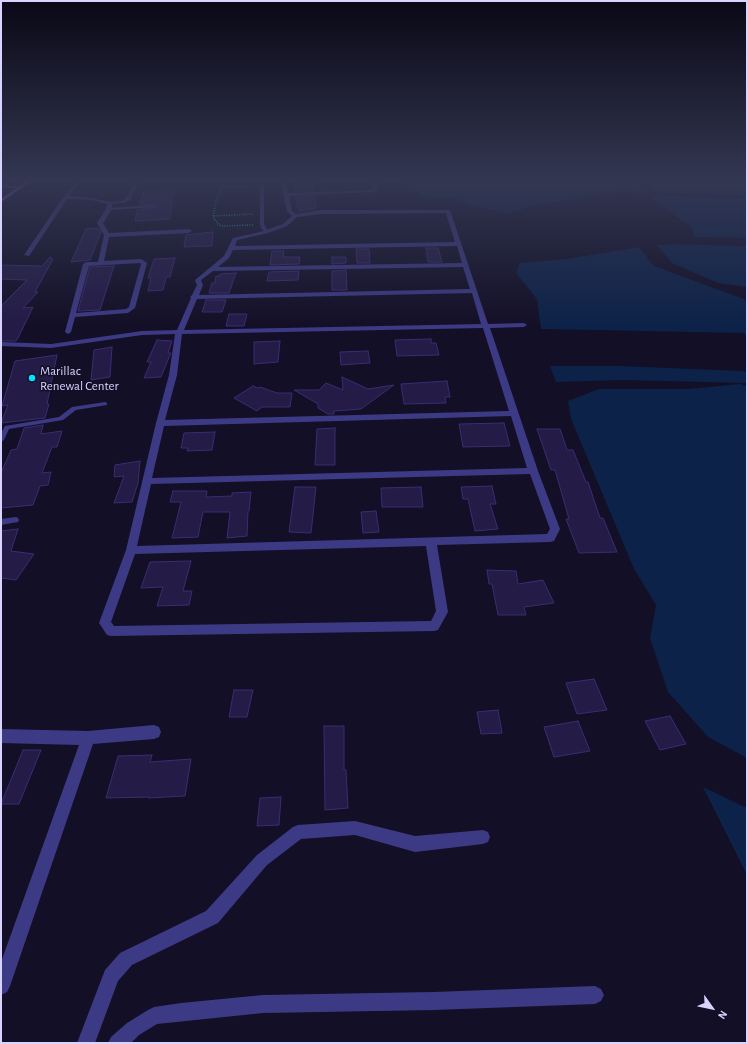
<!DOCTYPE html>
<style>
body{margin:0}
#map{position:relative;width:748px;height:1044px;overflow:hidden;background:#130f26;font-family:"Alegreya Sans",sans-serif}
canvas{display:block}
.frame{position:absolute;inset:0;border:2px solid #d9d4ff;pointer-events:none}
.north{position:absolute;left:692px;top:988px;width:40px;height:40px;-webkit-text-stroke:3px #130f26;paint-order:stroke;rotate:123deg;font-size:11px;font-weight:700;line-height:16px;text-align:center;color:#d9d4ff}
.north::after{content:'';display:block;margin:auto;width:14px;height:18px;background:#d9d4ff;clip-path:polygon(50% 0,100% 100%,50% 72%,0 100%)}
</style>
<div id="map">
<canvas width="748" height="1044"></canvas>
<div class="frame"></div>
<div class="north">N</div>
</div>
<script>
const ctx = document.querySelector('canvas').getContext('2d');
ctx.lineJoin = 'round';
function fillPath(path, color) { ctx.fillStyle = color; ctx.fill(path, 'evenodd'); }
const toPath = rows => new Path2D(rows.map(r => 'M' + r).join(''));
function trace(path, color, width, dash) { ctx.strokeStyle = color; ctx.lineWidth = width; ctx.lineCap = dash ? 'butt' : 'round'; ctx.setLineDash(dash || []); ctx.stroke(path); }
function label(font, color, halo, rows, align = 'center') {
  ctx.font = font + ' "Alegreya Sans",sans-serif'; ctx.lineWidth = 3; ctx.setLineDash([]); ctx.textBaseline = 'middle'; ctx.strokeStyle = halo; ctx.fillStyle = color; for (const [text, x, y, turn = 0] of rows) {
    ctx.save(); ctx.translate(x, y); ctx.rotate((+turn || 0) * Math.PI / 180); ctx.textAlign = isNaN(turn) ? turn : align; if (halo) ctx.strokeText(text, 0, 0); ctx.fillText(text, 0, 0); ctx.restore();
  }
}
const water = toPath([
 [406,182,640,182,651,192,640,193,624,190,541,204,508,213,471,206,455,198,428,198,406,186],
 [646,182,747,182,747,196,659,193],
 [653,195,747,198,747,238,694,237,692,227,648,197],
 [671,244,747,246,747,287,718,283,672,263,657,245],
 [639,247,654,266,744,299,747,304,747,337,744,333,541,329,537,299,516,273,520,263,567,259],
 [550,366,620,366,742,371,747,372,747,383,624,380,556,382],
 [740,384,747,386,747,758,708,737,668,692,650,638,656,605,634,569,571,419,568,401,599,389,688,389],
 [703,787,747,808,747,875]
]);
const building = toPath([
 [295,182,313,182,314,191,295,191,295,182],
 [174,189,170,219,135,221,137,210,157,207,155,204,139,205,144,191,174,189],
 [314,196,316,208,299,211,295,197,314,196],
 [98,228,101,232,90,260,71,262,86,229,98,228],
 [213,232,212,246,184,247,186,235,213,232],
 [426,248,438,248,442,262,428,262,426,248],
 [356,249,369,249,370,263,357,263,356,249],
 [272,251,284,251,283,257,300,257,299,264,270,265,272,251],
 [50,257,53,259,35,292,38,292,23,308,33,307,18,338,16,341,1,341,1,306,27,280,1,279,1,265,42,266,50,257],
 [332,257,346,257,346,263,332,264,332,257],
 [175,258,170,277,166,277,163,290,148,291,151,278,148,278,154,259,175,258],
 [114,266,100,310,78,311,90,267,114,266],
 [346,270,347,290,332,290,332,271,346,270],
 [299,271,298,280,267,281,269,272,299,271],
 [236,273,229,293,209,293,212,283,215,283,216,276,220,276,220,274,236,273],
 [206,300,226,300,222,312,202,312,206,300],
 [229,314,247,314,244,326,226,326,229,314],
 [431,339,431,343,436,343,439,355,397,356,395,340,431,339],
 [157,340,172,341,168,353,171,353,170,355,161,377,144,378,151,362,147,362,157,340],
 [280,341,278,362,254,364,254,342,280,341],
 [112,347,110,377,91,380,94,350,112,347],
 [368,351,370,363,341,365,340,352,368,351],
 [57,355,47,404,49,404,45,418,1,423,8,405,2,406,15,361,57,355],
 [342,377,368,389,394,385,361,409,334,411,334,414,328,414,318,408,318,404,294,390,319,390,326,383,343,390,342,377],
 [447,381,450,397,445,397,446,403,404,404,401,384,447,381],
 [253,386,258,388,260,387,277,393,292,393,290,407,262,407,257,411,234,398,253,386],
 [504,423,510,446,463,447,459,424,504,423],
 [43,425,41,434,62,431,57,447,52,447,42,473,51,472,48,485,40,486,33,505,1,508,1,473,11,450,17,449,24,428,43,425],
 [335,428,335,465,315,465,317,429,335,428],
 [537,429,560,429,567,450,573,450,586,482,588,482,600,518,603,518,617,552,579,553,566,519,569,519,555,470,551,470,537,429],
 [215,432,212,450,187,451,188,448,181,448,184,433,215,432],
 [140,461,138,483,132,502,114,503,124,476,114,477,115,465,140,461],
 [492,486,496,504,490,504,498,529,475,531,468,499,463,499,461,487,492,486],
 [295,487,316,487,311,533,289,532,295,487],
 [421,487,423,507,382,507,381,488,421,487],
 [173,491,207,491,206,497,232,496,232,493,251,492,249,511,248,511,247,536,227,538,230,512,203,512,198,537,172,538,181,502,170,502,173,491],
 [376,511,379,532,363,533,361,512,376,511],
 [18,529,11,551,34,554,16,580,1,578,1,531,18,529],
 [191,561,183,591,192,591,189,605,157,606,163,587,141,588,150,562,191,561],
 [487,570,516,571,518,584,543,580,554,603,524,607,526,615,498,615,492,584,489,584,487,570],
 [594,679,607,710,577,714,566,683,594,679],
 [234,690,253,690,247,717,229,717,234,690],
 [498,710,502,733,481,734,477,712,498,710],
 [670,716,686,744,660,750,645,721,670,716],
 [578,721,590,751,554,757,544,727,578,721],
 [324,726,344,726,344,770,346,770,348,808,325,810,324,726],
 [23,750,41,750,19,804,1,804,23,750],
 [152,755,150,762,191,759,185,796,148,798,149,797,106,798,118,756,152,755],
 [281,797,279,825,257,826,260,798,281,797]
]);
const path = toPath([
 [224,182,216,201,213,217,219,225,222,226,253,225],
 [222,187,254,186],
 [214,216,253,214]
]);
const lane = toPath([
 [262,185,264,186,264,224,268,232,266,233,261,228,260,224,260,186,262,185],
 [155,205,156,207,109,210,107,209,109,208,155,205],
 [105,402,107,403,107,405,76,410,63,420,9,429,4,440,1,442,1,433,5,426,59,417,72,407,105,402],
 [16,517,18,518,19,520,18,522,1,525,1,519,16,517]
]);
const street = toPath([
 [76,182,80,182,69,196,92,198,110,202,122,201,126,198,135,182,139,182,130,200,123,203,112,204,112,209,103,223,109,233,189,229,192,231,189,233,109,237,104,261,141,259,147,263,135,308,128,313,75,317,71,332,68,334,65,332,83,264,86,262,98,262,104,235,97,223,106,209,107,204,92,200,67,199,29,256,24,255,64,196,76,182],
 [140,263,141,264,129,307,126,309,76,313,89,266,140,263],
 [281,182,285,182,288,193,372,190,373,182,377,182,377,190,373,192,289,196,292,211,296,214,321,210,450,210,488,324,524,323,527,325,524,327,490,328,538,471,560,529,554,541,550,542,437,545,448,612,438,630,434,631,111,636,107,635,99,623,126,550,156,423,169,375,175,334,142,335,51,348,1,346,1,342,51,344,142,331,177,330,191,298,190,297,192,295,197,285,195,280,224,256,233,238,264,231,283,224,292,216,287,211,281,182],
 [446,213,455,242,235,246,237,240,268,233,287,226,297,217,321,214,446,213],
 [457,246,462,263,218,267,229,258,233,250,457,246],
 [463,267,470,289,199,295,203,285,201,280,213,271,463,267],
 [472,293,481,324,184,330,197,299,472,293],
 [483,328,509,411,165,420,177,375,182,334,483,328],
 [511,416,527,468,152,478,164,426,511,416],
 [530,474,550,529,547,534,137,546,151,484,530,474],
 [426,546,436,611,431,621,114,626,111,622,135,554,426,546],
 [154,725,159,727,161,732,159,737,154,739,93,744,10,986,7,992,1,995,1,962,79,745,1,743,1,729,88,731,154,725],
 [355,821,415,836,483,830,488,832,490,837,488,842,483,844,415,852,355,835,301,839,267,865,218,923,132,965,118,981,95,1043,77,1043,105,970,120,953,206,911,257,855,293,827,298,825,355,821],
 [595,986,601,989,604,995,601,1001,595,1004,434,1010,263,1013,157,1024,139,1035,131,1043,108,1043,111,1037,127,1023,148,1010,154,1007,181,1003,263,995,434,992,595,986]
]);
const secondary = toPath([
 [1,185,19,187,21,188,19,189,1,187,1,185]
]);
const primary = toPath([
 [25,182,30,182,1,202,1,199,25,182]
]);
const markers = [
 [32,378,4,"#00e5ff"]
];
const farPoinames = [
 ["Marillac",40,371],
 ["Renewal Center",40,386]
];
fillPath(water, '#0c2248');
fillPath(building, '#241b47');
trace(building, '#3b2d73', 1);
trace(path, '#2fb8b0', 1.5, [1, 1.5]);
fillPath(lane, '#3d3a85');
fillPath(street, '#3d3a85');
fillPath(secondary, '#6f6bff');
fillPath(primary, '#c25bff');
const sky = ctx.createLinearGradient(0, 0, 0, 328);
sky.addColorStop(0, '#0a0815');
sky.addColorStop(0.55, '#333752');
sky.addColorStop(1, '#33375200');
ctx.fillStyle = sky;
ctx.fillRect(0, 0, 748, 328);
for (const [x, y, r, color] of markers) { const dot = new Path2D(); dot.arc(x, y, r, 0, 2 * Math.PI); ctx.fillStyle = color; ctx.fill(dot); trace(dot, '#130f26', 1.5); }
label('13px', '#d9d4ff', '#130f26', farPoinames, 'left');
</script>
